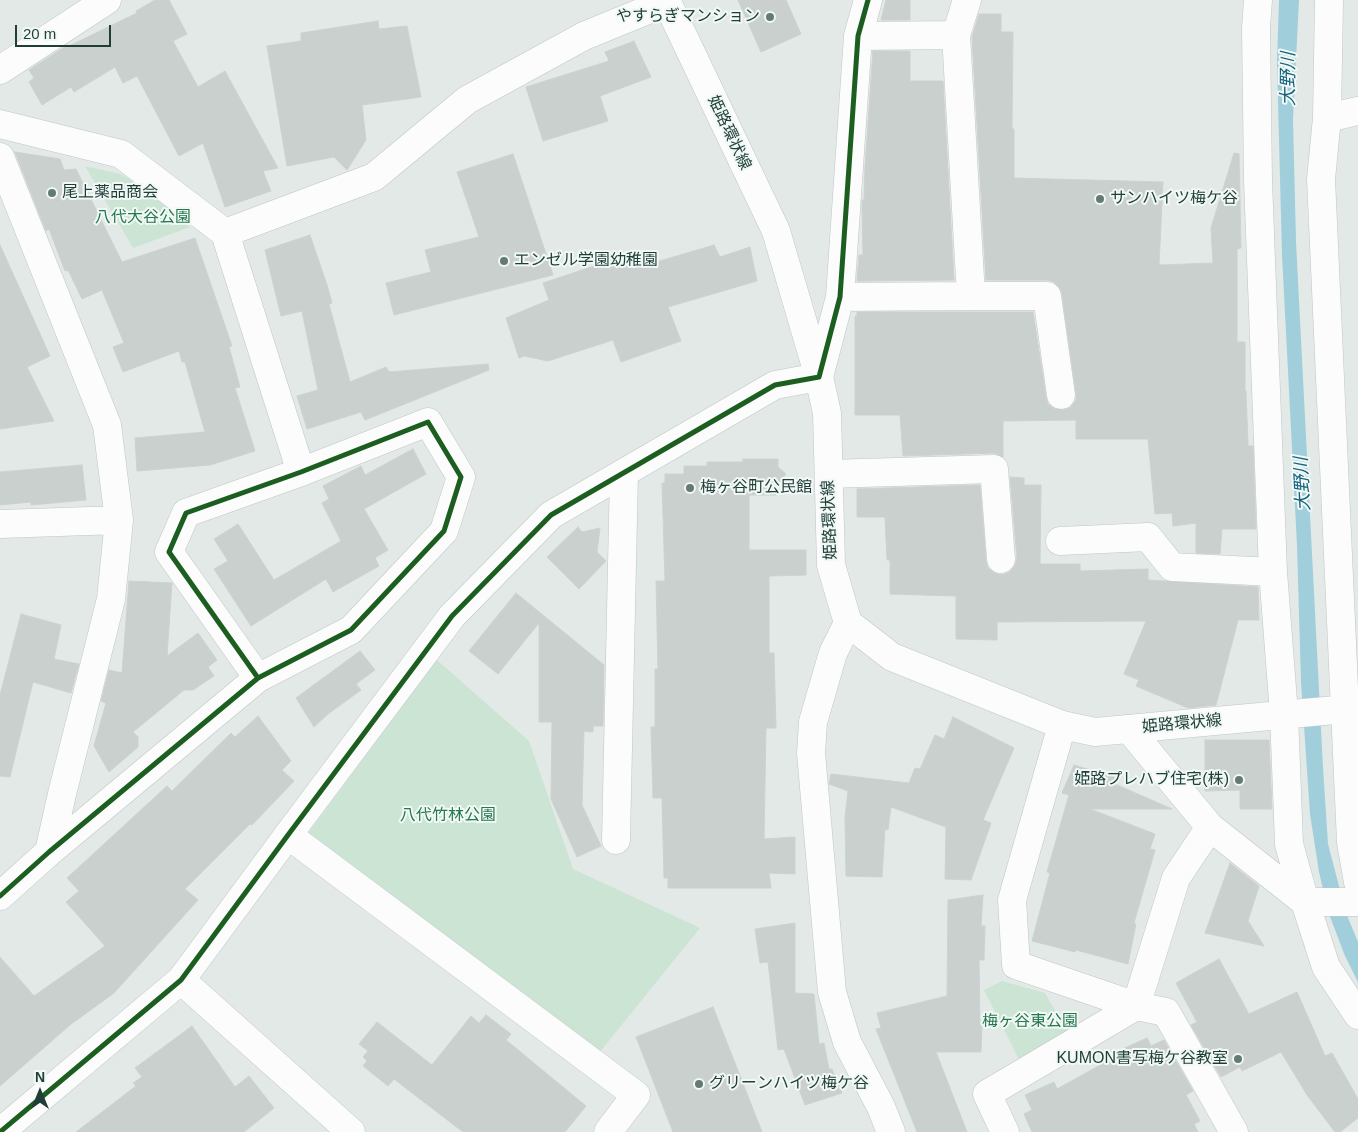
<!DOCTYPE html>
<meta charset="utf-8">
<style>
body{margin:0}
#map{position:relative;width:1358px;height:1132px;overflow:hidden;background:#e3e9e7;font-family:Arial,sans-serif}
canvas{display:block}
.north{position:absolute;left:15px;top:1067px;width:50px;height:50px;-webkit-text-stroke:4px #f1f8f5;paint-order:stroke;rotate:0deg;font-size:14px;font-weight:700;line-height:20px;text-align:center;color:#1f3e38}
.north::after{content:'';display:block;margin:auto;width:18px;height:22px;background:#1f3e38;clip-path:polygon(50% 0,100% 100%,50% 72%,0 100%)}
.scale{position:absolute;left:15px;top:25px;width:96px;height:22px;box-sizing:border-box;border:2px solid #1f3e38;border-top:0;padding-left:6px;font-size:15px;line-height:18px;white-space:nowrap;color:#1f3e38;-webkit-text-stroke:4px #f1f8f5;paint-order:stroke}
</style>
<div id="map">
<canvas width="1358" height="1132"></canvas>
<div class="north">N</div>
<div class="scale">20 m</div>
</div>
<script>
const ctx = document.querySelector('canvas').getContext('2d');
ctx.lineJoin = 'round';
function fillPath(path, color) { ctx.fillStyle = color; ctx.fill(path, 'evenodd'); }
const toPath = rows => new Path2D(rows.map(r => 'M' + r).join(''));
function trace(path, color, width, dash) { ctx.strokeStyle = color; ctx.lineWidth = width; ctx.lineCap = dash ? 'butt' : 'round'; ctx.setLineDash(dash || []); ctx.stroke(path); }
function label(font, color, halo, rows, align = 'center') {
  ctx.font = font + ' Arial,"Noto Sans JP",sans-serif'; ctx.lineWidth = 4; ctx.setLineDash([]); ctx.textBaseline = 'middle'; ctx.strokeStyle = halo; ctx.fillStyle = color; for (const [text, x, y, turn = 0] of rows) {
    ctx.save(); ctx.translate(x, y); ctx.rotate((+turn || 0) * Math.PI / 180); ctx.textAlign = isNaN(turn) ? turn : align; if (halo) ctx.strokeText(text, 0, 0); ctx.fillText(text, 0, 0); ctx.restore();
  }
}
const green = toPath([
 [85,166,120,174,151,191,190,227,133,248],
 [437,660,529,741,573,869,700,928,599,1053,306,836],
 [1002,981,1045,993,1068,1033,1019,1059,984,990]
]);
const water = toPath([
 [1279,0,1299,0,1293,120,1296,242,1323,768,1328,844,1346,913,1358,942,1358,982,1345,956,1329,914,1319,872,1310,814,1301,682,1297,545,1282,255,1277,62]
]);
const building = toPath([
 [155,0,169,0,187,34,173,41,198,87,225,71,278,168,263,171,271,191,225,207,203,143,179,156,137,76,123,83,115,67,74,92,71,87,42,105,29,82,34,78,29,70,66,46,67,47,137,13,136,11,155,0],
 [738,0,786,0,801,34,761,52,738,0],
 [886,0,910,0,910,20,881,20,886,0],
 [979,14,1001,14,1001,32,1013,32,1012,129,1014,129,1014,178,1163,182,1159,265,1213,263,1211,228,1234,153,1239,154,1241,248,1237,249,1237,342,1245,342,1245,391,1246,391,1248,446,1253,446,1256,529,1222,529,1220,554,1196,553,1196,523,1173,526,1172,513,1155,514,1148,439,1076,439,1076,420,1003,421,1003,457,994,453,903,456,900,415,855,415,855,316,857,316,857,312,1033,312,1046,397,1048,404,1055,409,1063,410,1070,408,1076,400,1076,393,1062,294,1059,287,1054,282,1047,280,986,280,972,37,979,14],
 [378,21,379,29,407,26,421,97,362,105,366,140,347,170,334,157,287,166,267,46,301,41,301,33,378,21],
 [634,41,651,77,600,96,608,121,543,141,526,87,609,61,605,52,634,41],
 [873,51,910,51,910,81,943,81,954,280,857,281,859,255,863,255,862,203,862,200,864,200,865,168,873,51],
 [15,152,60,159,64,170,76,169,122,262,195,238,232,346,229,347,240,387,235,388,255,451,210,465,137,471,135,438,205,432,185,362,182,362,179,351,123,372,113,347,124,343,102,290,82,299,68,270,65,271,49,229,46,231,15,152],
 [513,154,553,275,394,315,386,283,431,272,425,250,479,237,457,172,513,154],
 [310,235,327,285,332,303,329,304,350,382,386,367,389,372,488,364,489,370,365,420,361,412,307,429,297,396,318,390,302,311,281,316,265,250,310,235],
 [0,245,50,356,27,367,54,421,0,429,0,245],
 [714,245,720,257,750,247,757,281,668,307,681,341,621,362,613,340,548,361,524,356,519,358,506,318,549,300,543,283,630,254,649,253,653,263,714,245],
 [413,449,426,474,364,509,388,550,375,558,379,566,333,592,326,579,251,626,214,569,228,561,214,539,238,524,274,580,341,541,322,503,329,499,323,486,361,466,365,475,413,449],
 [743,459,778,459,778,467,786,474,777,485,777,495,749,495,749,550,806,550,806,575,769,576,769,653,774,653,776,728,766,728,764,839,795,837,795,874,769,873,771,888,668,888,668,878,664,878,662,798,653,798,651,727,655,727,655,669,658,669,656,581,665,581,662,483,665,483,665,474,684,474,684,466,707,466,707,462,743,462,743,459],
 [82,465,86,500,31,505,31,502,0,505,0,472,82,465],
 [1010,477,1024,478,1024,485,1041,485,1040,564,1080,564,1080,571,1148,569,1148,580,1258,587,1259,620,1238,620,1216,705,1188,708,1136,686,1139,680,1124,674,1146,621,997,622,997,640,956,639,956,596,890,594,890,560,887,560,885,517,857,517,857,489,980,485,986,561,988,568,995,573,1002,575,1010,572,1015,565,1017,558,1010,477],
 [578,527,582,532,600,528,597,552,606,561,579,589,547,557,578,527],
 [129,581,172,583,167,656,198,633,217,660,208,667,214,676,193,690,184,690,133,732,138,737,138,747,109,772,94,746,106,703,101,701,109,670,122,673,129,581],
 [516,593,604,665,603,726,593,726,593,732,584,731,582,805,601,846,577,857,551,799,552,722,539,722,539,623,498,674,469,651,516,593],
 [21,614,61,625,54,659,79,664,71,693,33,682,10,777,0,776,0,695,21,614],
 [360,651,375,670,356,684,361,690,328,714,314,727,296,698,360,651],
 [258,716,291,761,282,770,294,781,252,825,250,824,185,889,198,900,114,993,70,1025,0,1086,0,957,34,996,105,946,66,902,79,891,67,878,167,786,172,791,231,733,235,737,258,716],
 [953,717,1014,748,983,820,991,823,971,880,945,879,946,827,891,807,888,830,885,829,882,877,846,876,845,817,848,791,829,784,831,774,909,783,915,768,920,769,935,735,944,739,953,717],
 [1205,740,1269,740,1272,809,1240,809,1240,790,1205,791,1205,740],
 [1074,765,1117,778,1115,784,1172,809,1090,809,1155,834,1150,849,1155,850,1134,923,1136,924,1128,964,1076,950,1075,952,1032,941,1050,873,1047,872,1069,795,1062,793,1074,765],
 [1230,863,1259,886,1248,921,1264,946,1205,933,1230,863],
 [983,895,981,926,985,926,984,960,979,960,980,1025,982,1025,981,1052,936,1052,967,1132,917,1132,876,1029,881,1028,877,1013,947,996,948,900,983,895],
 [795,923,795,993,814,994,819,1044,824,1043,829,1069,832,1069,842,1093,805,1105,784,1049,778,1050,768,962,760,963,755,929,795,923],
 [1219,959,1249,1014,1297,992,1325,1056,1332,1053,1358,1099,1358,1118,1340,1132,1335,1132,1307,1095,1281,1052,1242,1071,1240,1067,1221,1077,1191,1025,1197,1022,1176,983,1219,959],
 [713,1007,762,1132,673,1132,636,1037,713,1007],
 [486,1015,511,1034,506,1040,586,1106,565,1132,463,1132,394,1079,388,1086,363,1066,367,1061,363,1057,368,1051,359,1044,377,1022,432,1065,471,1016,479,1023,486,1015],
 [192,1026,235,1087,249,1076,274,1108,244,1132,76,1132,136,1086,133,1083,142,1077,135,1068,192,1026],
 [1147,1038,1151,1046,1164,1040,1193,1091,1186,1095,1200,1121,1194,1124,1198,1132,1032,1132,1024,1114,1032,1110,1025,1095,1054,1082,1057,1089,1120,1054,1118,1051,1147,1038]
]);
const street = toPath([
 [1258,0,1256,28,1258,181,1273,572,1284,714,1289,844,1305,902,1326,967,1358,1015],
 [1329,0,1327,118,1321,179,1351,842,1358,882],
 [858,36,956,35],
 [0,70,107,0],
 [1327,118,1358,111],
 [0,124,121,154,225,233,301,472],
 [0,157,107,425,119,520,111,599,62,794,49,852],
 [225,233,374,177,467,100,584,36,667,2],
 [971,296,1047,296,1061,395],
 [840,297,971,296,956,35,967,0],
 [819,377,840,297,858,36,868,0],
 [829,474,994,469,1001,559],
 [0,524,119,520],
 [1060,541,1148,537,1172,567,1273,572],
 [848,623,833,653,813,722,811,753,832,992,847,1042,881,1107,891,1132],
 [1062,725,1012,900,1016,965,1136,1006,1166,1012,1234,1132],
 [1129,729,1210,827,1305,902,1358,902],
 [288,835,636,1095,608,1132],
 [616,840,624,473],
 [0,896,49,852,258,678,351,630,444,531,461,477,428,422,301,472,186,513,169,552,258,678],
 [181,980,351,1132],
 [1005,1132,987,1094,1136,1006,1176,878,1210,827]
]);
const secondary = toPath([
 [666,0,776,231,819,377,827,413,831,565,848,623,892,657,1062,725,1095,732,1358,708],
 [0,1132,181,980,288,835,452,616,551,515,775,385,819,377]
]);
const cycleway = toPath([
 [0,896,49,852,258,678,351,630,444,531,461,477,428,422,301,472,186,513,169,552,258,678],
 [0,1132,181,980,288,835,452,616,551,515,775,385,819,377,840,297,858,36,868,0]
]);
const markers = [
 [770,17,5,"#647a75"],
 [52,193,5,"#647a75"],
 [1100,199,5,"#647a75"],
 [504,261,5,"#647a75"],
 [690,488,5,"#647a75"],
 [1239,780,5,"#647a75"],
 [1238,1059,5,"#647a75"],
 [699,1084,5,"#647a75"]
];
const poiNames = [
 ["やすらぎマンション",760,17,"right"],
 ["尾上薬品商会",62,193],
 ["サンハイツ梅ケ谷",1110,199],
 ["エンゼル学園幼稚園",514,261],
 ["梅ヶ谷町公民館",700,488],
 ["姫路プレハブ住宅(株)",1229,780,"right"],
 ["KUMON書写梅ケ谷教室",1228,1059,"right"],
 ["グリーンハイツ梅ケ谷",709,1084]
];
const streetNames = [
 ["姫路環状線",729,133,65],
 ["姫路環状線",830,520,-92],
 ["姫路環状線",1182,724,-5]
];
const parkNames = [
 ["八代大谷公園",143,218],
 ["八代竹林公園",448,816],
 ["梅ヶ谷東公園",1030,1022]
];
const waterNames = [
 ["大野川",1289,79,-90],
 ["大野川",1303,484,-93]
];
fillPath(green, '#cbe4d4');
fillPath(water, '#a0cedb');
fillPath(building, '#cad0ce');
trace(building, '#cbd2d0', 1);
trace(street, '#c0c6c4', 29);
trace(secondary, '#bec7c4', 29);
trace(street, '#fbfcfb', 28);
trace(secondary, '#fbfcfb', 28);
trace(cycleway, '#1b5e20', 5);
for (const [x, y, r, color] of markers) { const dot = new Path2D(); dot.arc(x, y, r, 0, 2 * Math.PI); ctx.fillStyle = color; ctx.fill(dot); trace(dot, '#f1f8f5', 2); }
label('16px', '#1f3e38', '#f1f8f5', poiNames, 'left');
label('16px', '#1f3e38', '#f1f8f5', streetNames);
label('16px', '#26784d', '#f1f8f5', parkNames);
label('italic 18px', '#14647f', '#f1f8f5', waterNames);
</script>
